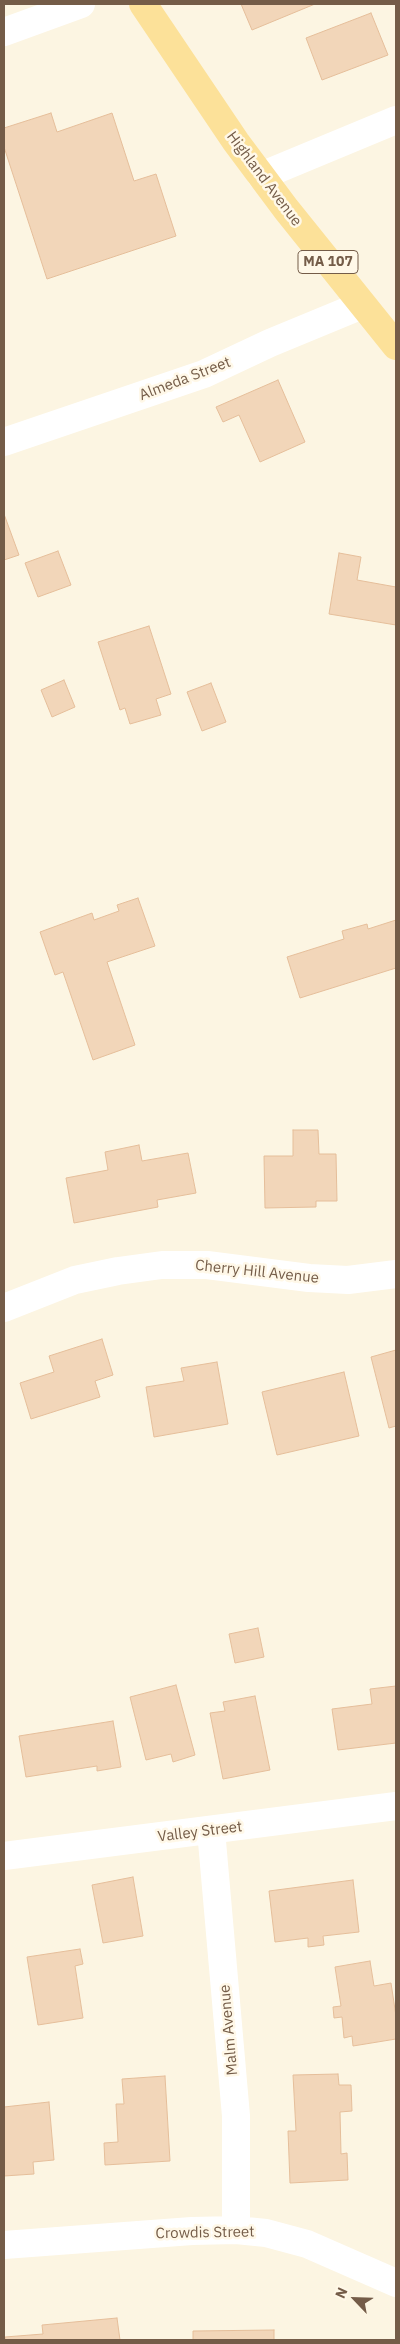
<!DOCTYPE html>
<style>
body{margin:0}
#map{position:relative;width:400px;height:2344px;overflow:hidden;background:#fcf5e2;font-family:"IBM Plex Sans",sans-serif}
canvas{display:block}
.frame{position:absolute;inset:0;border:5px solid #745c48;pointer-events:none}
.north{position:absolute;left:330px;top:2274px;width:50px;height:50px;-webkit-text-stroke:4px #fff8e8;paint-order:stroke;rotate:294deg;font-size:14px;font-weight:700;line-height:20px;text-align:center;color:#745c48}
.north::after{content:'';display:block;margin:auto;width:18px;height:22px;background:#745c48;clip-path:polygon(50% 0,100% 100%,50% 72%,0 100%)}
</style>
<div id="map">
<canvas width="400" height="2344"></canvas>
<div class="frame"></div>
<div class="north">N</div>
</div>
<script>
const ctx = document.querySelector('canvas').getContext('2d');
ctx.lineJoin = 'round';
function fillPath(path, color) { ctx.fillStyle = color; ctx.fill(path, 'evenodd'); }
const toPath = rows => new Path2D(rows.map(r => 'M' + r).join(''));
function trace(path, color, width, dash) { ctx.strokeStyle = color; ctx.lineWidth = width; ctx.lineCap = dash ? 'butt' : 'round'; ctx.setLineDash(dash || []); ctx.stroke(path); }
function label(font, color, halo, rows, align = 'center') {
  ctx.font = font + ' "IBM Plex Sans",sans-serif'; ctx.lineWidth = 5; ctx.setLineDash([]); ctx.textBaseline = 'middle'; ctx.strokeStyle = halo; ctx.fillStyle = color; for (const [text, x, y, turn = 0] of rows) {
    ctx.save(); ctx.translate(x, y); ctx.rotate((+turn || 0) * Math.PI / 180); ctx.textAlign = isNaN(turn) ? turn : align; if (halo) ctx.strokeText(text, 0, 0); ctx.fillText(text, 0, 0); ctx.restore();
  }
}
const building = toPath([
 [241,4,315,4,252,30,241,4],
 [371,13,388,55,322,80,306,38,371,13],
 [51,113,57,132,112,113,134,181,156,174,176,236,47,279,4,147,4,128,51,113],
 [278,380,305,442,260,462,239,415,223,422,216,407,278,380],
 [4,514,19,555,4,560,4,514],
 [58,551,71,585,38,597,25,563,58,551],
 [339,553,361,557,357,580,396,587,396,625,329,614,339,553],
 [149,626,171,694,156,699,161,715,130,724,125,708,120,710,98,642,149,626],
 [64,680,75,707,52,717,41,690,64,680],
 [211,683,226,722,202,731,187,692,211,683],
 [138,898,155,946,107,962,135,1045,93,1060,63,972,55,975,40,932,92,913,94,920,119,911,117,905,138,898],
 [396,920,396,968,300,998,287,957,344,939,342,931,367,924,368,929,396,920],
 [293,1130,318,1130,319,1154,336,1154,337,1201,316,1201,316,1207,265,1208,264,1156,293,1156,293,1130],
 [139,1145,142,1161,188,1153,196,1193,157,1200,158,1207,74,1223,66,1178,108,1170,105,1152,139,1145],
 [102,1339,113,1375,95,1381,100,1397,31,1419,20,1383,54,1372,49,1356,102,1339],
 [396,1350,396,1426,389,1428,371,1357,396,1350],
 [217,1362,228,1424,154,1437,146,1387,184,1381,181,1368,217,1362],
 [344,1372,359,1436,277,1455,262,1392,344,1372],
 [258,1628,264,1657,235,1663,229,1634,258,1628],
 [176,1685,195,1755,173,1762,171,1754,146,1760,130,1697,176,1685],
 [396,1686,396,1743,338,1750,332,1709,372,1704,370,1689,396,1686],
 [255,1696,270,1770,223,1779,210,1713,225,1711,223,1702,255,1696],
 [113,1721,121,1767,97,1771,97,1766,26,1777,19,1736,113,1721],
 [133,1877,143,1936,103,1943,92,1885,133,1877],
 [353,1880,359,1932,323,1936,324,1945,308,1947,308,1938,275,1942,269,1891,353,1880],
 [80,1949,83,1964,75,1966,83,2018,38,2025,27,1957,80,1949],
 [370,1961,374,1986,391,1983,396,2016,396,2039,353,2046,352,2036,344,2038,342,2017,334,2018,333,2007,341,2006,335,1967,370,1961],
 [338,2074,339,2085,351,2085,352,2111,340,2112,341,2154,347,2153,348,2180,290,2183,288,2131,296,2131,293,2075,338,2074],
 [165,2076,170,2161,105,2165,104,2143,118,2142,116,2104,124,2104,122,2079,165,2076],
 [49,2102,54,2160,33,2162,34,2174,4,2176,4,2107,49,2102],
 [117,2318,120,2340,5,2340,5,2337,43,2334,42,2325,117,2318],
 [274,2330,274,2340,193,2340,193,2331,274,2330]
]);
const minor = toPath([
 [4,32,81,4],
 [261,176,396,120],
 [4,442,204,374,270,343,362,305],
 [4,1308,75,1280,118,1271,162,1265,207,1265,309,1278,348,1280,396,1274],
 [211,1830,236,2116,236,2230],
 [4,1856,396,1806],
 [4,2245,192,2231,236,2230,266,2233,307,2244,396,2283]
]);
const primary = toPath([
 [143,4,236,142,286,209,396,346]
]);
const shields = [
 [328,262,60]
];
const shieldNames = [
 ["MA 107",328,262]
];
const streetNames = [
 ["Highland Avenue",264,179,53],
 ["Almeda Street",185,379,-21],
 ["Cherry Hill Avenue",257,1272,6],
 ["Valley Street",200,1832,-7],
 ["Malm Avenue",229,2030,-95],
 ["Crowdis Street",205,2233,-1]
];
fillPath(building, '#f2d6b9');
trace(building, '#e5be9a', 1);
trace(minor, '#fff', 28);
trace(primary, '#fce199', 28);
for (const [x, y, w] of shields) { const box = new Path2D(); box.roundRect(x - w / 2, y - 11.5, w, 23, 4); ctx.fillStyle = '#fff8e8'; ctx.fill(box); trace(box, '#745c48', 1); }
label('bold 14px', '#745c48', null, shieldNames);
label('15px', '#745c48', '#fff8e8', streetNames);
</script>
